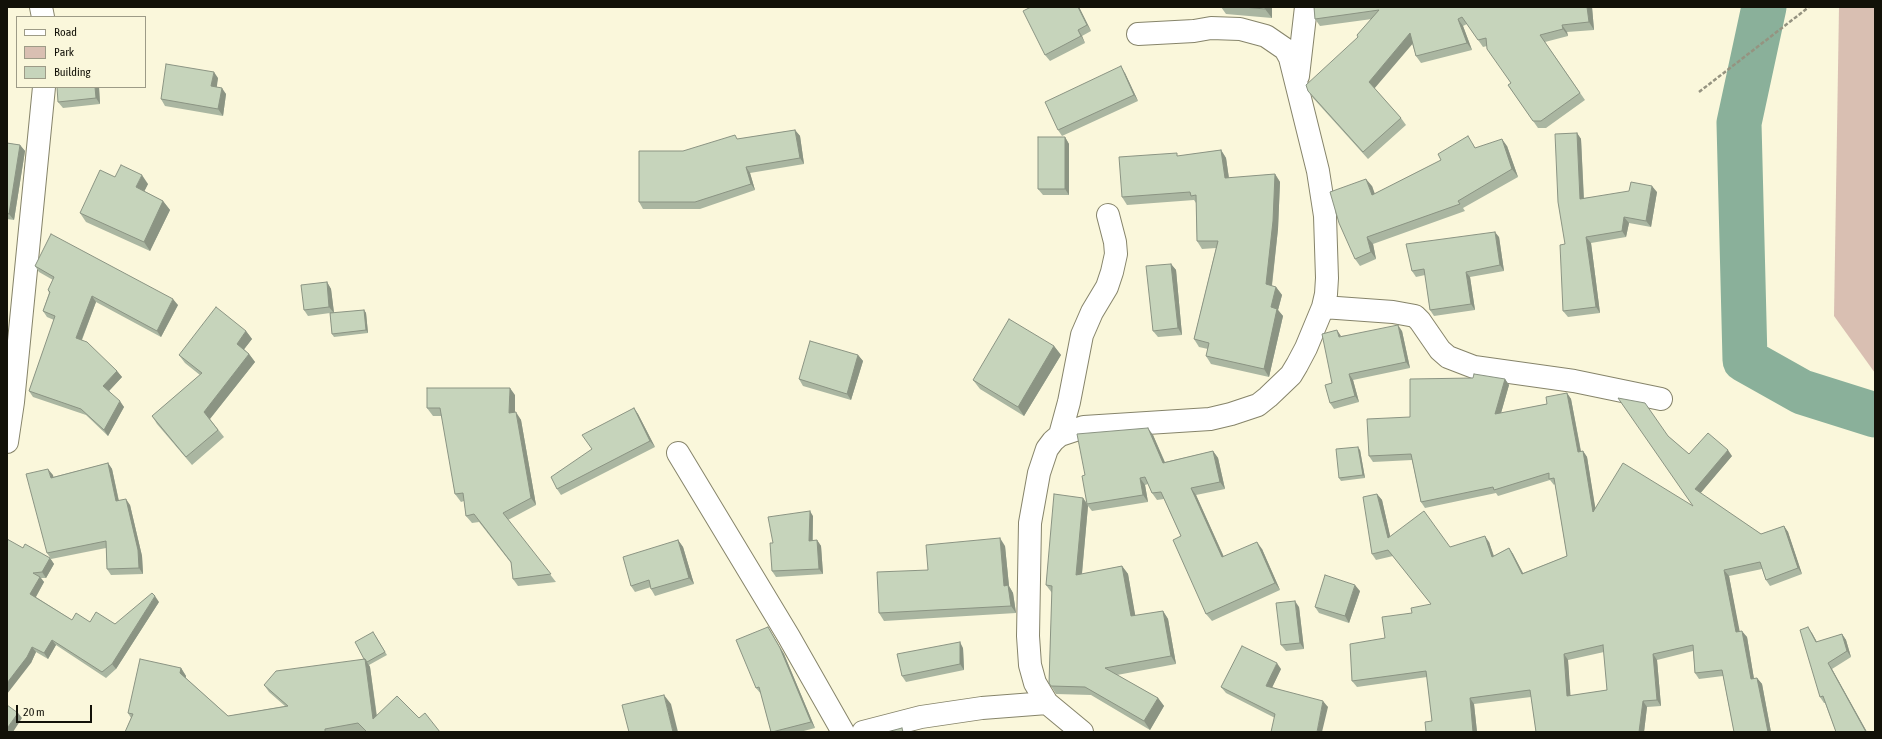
<!DOCTYPE html>
<style>
body{margin:0}
#map{position:relative;width:1882px;height:739px;overflow:hidden;background:#faf7db;font-family:"Asap Condensed",sans-serif}
canvas{display:block}
.frame{position:absolute;inset:0;border:8px solid #121108;pointer-events:none}
.legend{position:absolute;left:16px;top:16px;width:130px;height:72px;box-sizing:border-box;background:#faf7db;border:1px solid #9d9b87;margin:0;padding:5px 7px;list-style:none;font-size:12px;color:#121108}
.legend li{display:flex;align-items:center;gap:8px;height:20px}
.legend b{width:20px;border:1px solid #9d9b87}
.scale{position:absolute;left:16px;top:705px;width:76px;height:18px;box-sizing:border-box;border:2px solid #121108;border-top:0;padding-left:5px;font-size:12px;line-height:14px;white-space:nowrap;color:#121108;-webkit-text-stroke:3px #faf7db;paint-order:stroke}
</style>
<div id="map">
<canvas width="1882" height="739"></canvas>
<div class="frame"></div>
<ul class="legend">
<li><b style="height:5px;background:#fff"></b>Road</li>
<li><b style="height:11px;background:#d9bfb2"></b>Park</li>
<li><b style="height:11px;background:#c6d4bb"></b>Building</li>
</ul>
<div class="scale">20 m</div>
</div>
<script>
const ctx = document.querySelector('canvas').getContext('2d');
ctx.lineJoin = 'round';
function fillPath(path, color) { ctx.fillStyle = color; ctx.fill(path, 'evenodd'); }
const toPath = rows => new Path2D(rows.map(r => 'M' + r).join(''));
function trace(path, color, width, dash) { ctx.strokeStyle = color; ctx.lineWidth = width; ctx.lineCap = dash ? 'butt' : 'round'; ctx.setLineDash(dash || []); ctx.stroke(path); }
const green = toPath([
 [1839,7,1875,7,1875,373,1834,316]
]);
const river = toPath([
 [1764,7,1739,123,1745,360,1802,392,1875,415]
]);
const path = toPath([
 [1699,92,1809,7]
]);
const minor = toPath([
 [41,7,43,17],
 [1298,76,1306,7],
 [1323,307,1393,312,1415,316,1420,321,1440,350,1448,357,1474,367,1574,381,1661,399],
 [1060,435,1069,402,1082,335,1092,312,1107,287,1112,272,1116,254,1115,242,1108,215],
 [7,442,13,402,44,87],
 [678,453,789,637,843,732],
 [863,732,921,717,982,708,1047,703],
 [1082,732,1047,703,1035,683,1030,665,1028,636,1030,523,1039,473,1047,449,1053,441,1060,435,1084,427,1210,419,1231,414,1258,405,1268,397,1291,375,1297,365,1306,348,1323,307,1326,294,1327,278,1325,216,1318,171,1290,58,1285,49,1266,36,1240,29,1211,28,1194,31,1138,34]
]);
const wall = toPath([
 [1079,7,1091,31,1082,36,1085,43,1050,61,1045,55],
 [1221,7,1272,7,1272,18,1226,14],
 [1314,7,1592,7,1594,30,1567,32,1568,36,1545,42,1585,100,1546,128,1538,128,1508,85,1511,83,1487,46,1483,47,1467,24,1463,26,1472,50,1421,63,1416,56,1412,43,1374,88,1401,118,1406,125,1368,159,1313,98,1308,91,1358,37,1357,35,1372,19,1320,26,1315,19],
 [1125,73,1138,101,1062,136,1058,130],
 [218,78,216,87,226,94,223,116,165,106,161,99],
 [99,87,100,104,63,108,58,102],
 [795,130,800,136,804,164,750,173,755,190,700,209,643,209,639,202,683,151,738,139],
 [1577,133,1581,139,1584,198,1657,192,1651,227,1629,223,1626,237,1591,243,1600,313,1568,317,1563,311,1565,244],
 [1065,137,1069,144,1069,195,1043,195,1038,189],
 [7,143,20,145,25,151,14,220,7,219],
 [1473,144,1475,148,1507,146,1518,177,1463,208,1465,211,1373,244,1376,259,1360,266,1355,259,1372,186,1374,194],
 [1221,150,1226,158,1229,178,1275,174,1280,182,1278,229,1272,286,1276,287,1282,295,1278,310,1283,316,1269,377,1211,364,1206,356,1208,349,1199,347,1194,339,1216,248,1202,249,1197,241,1196,203,1194,200,1127,205,1122,197,1179,156],
 [115,177,148,184,144,191,163,201,170,210,150,251,86,222,80,213],
 [1499,237,1504,271,1470,277,1475,310,1434,316,1430,310,1425,275,1416,277,1412,271],
 [1171,264,1176,270,1182,335,1158,337,1153,331],
 [35,266,178,305,161,337,96,302,82,340,117,371,122,377,109,391,124,407,108,436,86,415,33,397,29,391,54,320,47,317,43,311,49,293,48,290,53,280,39,272],
 [327,282,331,289,334,313,364,310,366,313,368,333,334,337,332,334,330,313,308,316,304,310],
 [246,331,252,339,244,349,249,354,255,362,210,419,224,437,192,465,157,424,152,416,200,375,185,363,179,355],
 [1402,331,1410,368,1353,380,1359,402,1334,409,1330,403,1332,383,1341,336],
 [1054,346,1061,355,1024,416,980,389,973,380],
 [858,355,863,361,851,400,803,386,799,379],
 [1473,378,1505,379,1509,385,1501,413,1547,404,1567,393,1571,399,1581,451,1583,451,1587,457,1595,508,1693,506,1668,436,1689,454,1732,456,1700,493,1761,534,1784,526,1788,532,1802,574,1770,586,1766,580,1762,569,1729,576,1739,631,1747,637,1754,679,1757,678,1762,684,1771,732,1734,732,1723,676,1699,679,1695,673,1693,651,1657,660,1661,706,1647,707,1644,732,1536,732,1531,697,1474,704,1477,732,1426,732,1432,721,1427,677,1357,687,1352,681,1385,638,1412,613,1431,604,1393,556,1376,560,1372,554,1377,494,1382,500,1390,536,1450,547,1489,542,1494,556,1509,548,1513,554,1523,573,1567,556,1555,484,1554,485,1550,480,1498,496,1496,493,1425,508,1421,502,1412,460,1373,462,1369,456,1410,417],
 [1604,652,1607,690,1570,696,1568,660],
 [515,395,515,412,521,420,536,505,508,520,556,582,518,586,513,579,511,563,479,522,472,523,466,516,464,501,461,502,455,494,442,416,433,416,427,408],
 [634,408,638,414,655,447,561,495,557,489,592,449],
 [1153,435,1165,462,1213,451,1218,458,1225,489,1196,495,1224,557,1262,549,1280,590,1212,621,1206,614,1181,536,1164,499,1157,500,1152,493,1148,484,1145,485,1148,502,1092,511,1088,506,1082,574,1122,566,1128,574,1135,616,1163,611,1168,619,1176,664,1117,675,1158,698,1164,706,1150,730,1091,695,1056,694,1049,683,1052,593,1046,585,1083,498,1087,503,1085,475],
 [1360,450,1365,478,1341,481,1339,478],
 [108,463,112,469,119,501,130,505,142,556,143,574,111,575,107,569,106,548,51,559,47,553,53,475,53,477],
 [813,516,813,541,817,540,821,546,823,574,776,577,772,571,773,543],
 [678,540,683,547,694,584,655,596,651,589,651,587,635,592,631,586],
 [1005,546,1009,586,1013,593,1016,613,884,621,879,613,928,570],
 [23,548,50,558,54,564,46,578,41,578,44,582,36,597,72,620,115,624,159,602,116,669,106,678,56,645,48,659,36,652,31,663],
 [1360,591,1349,623,1319,613,1315,607],
 [1299,607,1304,649,1286,651,1281,645],
 [768,627,784,654,815,728,800,732,771,732,761,694,756,688],
 [1812,633,1817,642,1842,634,1846,640,1851,657,1832,669,1867,732,1836,732,1825,703,1824,703,1820,697],
 [375,635,387,655,369,665,370,667,377,716,419,718,440,732,364,732,363,731,355,732,125,732,131,718,128,713,181,668,186,676,186,678,228,716,285,706,269,692,264,685,364,659],
 [963,648,964,670,906,682,902,676],
 [1281,669,1272,687,1328,707,1275,718,1226,693,1221,687]
]);
const shadedWall = toPath([
 [1078,7,1079,7,1091,31,1087,25],
 [1265,7,1272,7,1272,18,1265,9],
 [1587,7,1592,7,1594,30,1589,22],
 [1458,19,1463,26,1472,50,1467,43],
 [1562,25,1567,32,1568,36,1563,29],
 [1078,30,1082,36,1085,43,1081,36],
 [1410,33,1415,41,1374,89,1369,82],
 [1121,66,1125,73,1138,101,1134,95],
 [214,72,218,78,216,93,211,86],
 [95,87,99,87,100,104,96,98],
 [222,88,226,94,223,116,218,109],
 [795,130,800,136,804,164,800,158],
 [1577,133,1581,139,1584,205,1580,199],
 [1065,137,1069,144,1069,195,1065,189],
 [1502,139,1507,146,1518,177,1512,169],
 [20,145,25,151,14,220,9,214],
 [1221,150,1226,158,1230,186,1225,178],
 [746,167,750,173,755,190,751,184],
 [1275,174,1280,182,1278,229,1271,292,1266,284],
 [142,175,148,184,142,196,136,187],
 [1366,179,1372,186,1378,202,1372,195],
 [1652,186,1657,192,1651,227,1646,221],
 [163,201,170,210,150,251,144,242],
 [1624,217,1629,223,1626,237,1622,231],
 [1495,232,1499,237,1504,271,1500,265],
 [1367,237,1373,244,1376,259,1371,252],
 [1586,237,1591,243,1600,313,1596,307],
 [1171,264,1176,270,1182,335,1178,328],
 [1466,272,1470,277,1475,310,1471,304],
 [327,282,331,289,334,313,329,307],
 [1276,287,1282,295,1278,310,1283,316,1269,377,1264,369,1271,307],
 [92,296,96,302,80,344,76,338],
 [173,299,178,305,161,337,157,331],
 [364,310,366,313,368,333,366,330],
 [1398,325,1402,331,1410,368,1406,362],
 [1337,330,1341,336,1339,337],
 [246,331,252,339,242,352,237,344],
 [1054,346,1061,355,1024,416,1018,407],
 [249,354,255,362,209,420,204,412],
 [858,355,863,361,851,400,847,394],
 [117,371,122,377,108,392,103,386],
 [1349,374,1353,380,1359,402,1355,396],
 [1505,379,1509,385,1499,420,1495,414],
 [510,388,515,395,515,421,509,413],
 [1567,393,1571,399,1582,458,1578,452],
 [120,401,124,407,108,436,104,430],
 [634,408,638,414,655,447,650,441],
 [516,412,521,420,536,505,531,498],
 [1148,428,1153,435,1168,470,1163,463],
 [1358,447,1360,450,1365,478,1363,475],
 [1728,450,1732,456,1699,495,1695,489],
 [1213,451,1218,458,1225,489,1220,482],
 [1583,451,1587,457,1597,518,1593,512],
 [108,463,112,469,120,507,116,501],
 [48,469,53,475,55,484,51,478],
 [1140,478,1145,485,1148,502,1143,495],
 [1191,488,1196,495,1227,564,1222,557],
 [1377,494,1382,500,1392,544,1388,538],
 [1083,498,1088,506,1081,583,1076,575],
 [126,499,130,505,142,556,143,574,139,568],
 [810,511,813,516,812,546,809,541],
 [1784,526,1788,532,1802,574,1798,568],
 [1485,536,1489,542,1496,563,1492,557],
 [1000,538,1005,546,1009,586,1013,593,1016,613,1011,606,1004,586],
 [678,540,683,547,694,584,689,578],
 [817,540,821,546,823,574,819,569],
 [1257,542,1262,549,1280,590,1275,583],
 [1509,548,1513,554,1526,579,1522,574],
 [50,558,54,564,46,578,42,572],
 [1122,566,1128,574,1137,625,1131,616],
 [1724,570,1729,576,1741,638,1736,632],
 [40,577,44,582,34,600,30,594],
 [1355,585,1360,591,1349,623,1345,616],
 [155,596,159,602,116,669,112,664],
 [1295,601,1299,607,1304,649,1300,643],
 [1163,611,1168,619,1176,664,1171,656],
 [768,627,784,654,815,728,811,722],
 [1808,627,1812,633,1820,648,1816,642],
 [1742,631,1747,637,1755,685,1751,679],
 [1842,634,1846,640,1851,657,1847,651],
 [52,640,56,645,48,659,44,653],
 [960,642,963,648,964,670,960,664],
 [32,647,36,652,31,663,7,694,7,683],
 [1564,654,1568,660,1571,702,1567,696],
 [1653,654,1657,660,1661,706,1657,700],
 [365,659,370,667,378,727,373,719],
 [1277,663,1281,669,1270,692,1266,686],
 [1828,663,1832,669,1867,732,1866,732],
 [181,668,186,676,185,681,180,673],
 [1757,678,1762,684,1771,732,1768,732],
 [664,695,671,704,678,732,673,732],
 [1158,698,1164,706,1150,730,1144,721],
 [1470,698,1474,704,1477,732,1473,732],
 [1323,701,1328,707,1322,732,1317,732],
 [1643,701,1647,707,1644,732,1639,732],
 [18,713,22,718,13,732,7,732,8,727]
]);
const building = toPath([
 [1031,7,1078,7,1087,25,1078,30,1081,36,1045,55,1023,11,1031,7],
 [1243,7,1265,7,1265,9,1243,7],
 [1314,7,1587,7,1589,22,1562,25,1563,29,1540,35,1580,93,1541,121,1533,121,1508,85,1511,83,1487,49,1486,38,1478,40,1462,17,1458,19,1467,43,1416,56,1410,33,1369,82,1401,118,1363,152,1308,91,1306,85,1358,37,1357,35,1379,10,1315,19,1314,7],
 [166,64,214,72,211,86,222,88,218,109,161,99,166,64],
 [1121,66,1134,95,1058,130,1045,102,1121,66],
 [57,87,95,87,96,98,58,102,57,87],
 [795,130,800,158,746,167,751,184,695,202,639,202,639,151,683,151,735,135,737,139,795,130],
 [1577,133,1580,199,1629,191,1631,182,1652,186,1646,221,1624,217,1622,231,1586,237,1596,307,1563,311,1560,245,1565,244,1558,202,1555,134,1577,133],
 [1468,136,1475,148,1502,139,1512,169,1458,201,1460,204,1367,237,1371,252,1355,259,1339,223,1330,192,1366,179,1372,195,1441,160,1438,154,1468,136],
 [1038,137,1065,137,1065,189,1038,189,1038,137],
 [7,143,20,145,9,214,7,213,7,143],
 [1221,150,1225,178,1275,174,1273,221,1266,284,1276,287,1271,307,1277,309,1264,369,1206,356,1209,343,1194,339,1218,241,1197,241,1196,195,1191,196,1190,192,1122,197,1119,157,1177,153,1177,156,1221,150],
 [121,165,142,175,136,187,163,201,144,242,80,213,100,170,115,177,121,165],
 [1495,232,1500,265,1466,272,1471,304,1430,310,1424,269,1412,271,1406,244,1495,232],
 [51,234,173,299,157,331,92,296,76,338,87,342,117,371,103,386,120,401,104,430,81,409,29,391,55,316,43,311,50,292,48,290,54,277,35,266,51,234],
 [1171,264,1178,328,1153,331,1146,266,1171,264],
 [327,282,329,307,304,310,301,285,327,282],
 [216,307,246,331,237,344,249,354,204,412,218,430,186,457,152,416,202,373,179,355,216,307],
 [364,310,366,330,332,334,330,313,364,310],
 [1009,319,1054,346,1018,407,973,380,1009,319],
 [1398,325,1406,362,1349,374,1355,396,1330,403,1325,385,1332,383,1322,334,1337,330,1339,337,1398,325],
 [810,341,858,355,847,394,799,379,810,341],
 [1474,374,1505,379,1495,414,1547,404,1546,397,1567,393,1578,452,1583,451,1593,512,1623,463,1693,506,1618,398,1645,403,1668,436,1689,454,1708,433,1728,450,1695,489,1761,534,1784,526,1798,568,1766,580,1760,562,1724,570,1736,632,1742,631,1751,679,1757,678,1768,732,1734,732,1722,670,1695,673,1693,645,1653,654,1657,700,1643,701,1639,732,1536,732,1530,690,1470,698,1473,732,1426,732,1425,722,1432,721,1426,671,1352,681,1350,644,1385,638,1382,617,1412,613,1411,608,1431,604,1388,550,1372,554,1363,497,1377,494,1388,538,1424,511,1450,547,1485,536,1492,557,1509,548,1522,574,1567,556,1554,478,1549,479,1549,473,1494,490,1493,487,1421,502,1411,454,1369,456,1367,419,1410,417,1410,379,1473,378,1474,374],
 [1603,645,1607,690,1567,696,1564,654,1603,645],
 [427,388,510,388,509,413,516,412,531,498,503,513,551,574,513,579,511,562,474,514,466,516,463,493,455,494,440,408,427,408,427,388],
 [634,408,650,441,557,489,551,477,592,449,582,435,634,408],
 [1148,428,1163,463,1213,451,1220,482,1191,488,1222,557,1257,542,1275,583,1206,614,1173,540,1181,536,1161,492,1152,493,1145,477,1140,478,1143,495,1087,504,1082,476,1085,475,1077,434,1148,428],
 [1358,447,1363,475,1339,478,1336,449,1358,447],
 [108,463,116,501,126,499,138,550,139,568,107,569,106,541,47,553,26,474,48,469,51,478,108,463],
 [1054,494,1083,498,1076,575,1122,566,1131,616,1163,611,1171,656,1105,668,1158,698,1144,721,1085,687,1051,686,1049,683,1052,586,1046,585,1054,494],
 [810,511,809,541,817,540,819,569,772,571,770,543,773,543,768,517,810,511],
 [1000,538,1004,586,1008,585,1011,606,879,613,877,572,928,570,926,545,1000,538],
 [7,539,23,548,25,544,50,558,42,572,33,573,40,577,30,594,72,620,76,613,90,622,96,612,115,624,152,593,155,596,112,664,102,672,52,640,44,653,32,647,27,657,7,683,7,539],
 [678,540,689,578,651,589,649,580,631,586,623,557,678,540],
 [1325,575,1355,585,1345,616,1315,607,1325,575],
 [1295,601,1300,643,1281,645,1276,603,1295,601],
 [768,627,780,648,811,722,772,732,771,732,759,687,756,688,736,640,768,627],
 [1808,627,1816,642,1842,634,1847,651,1828,663,1866,732,1836,732,1823,696,1820,697,1800,630,1808,627],
 [373,632,385,652,367,662,365,659,364,659,355,642,373,632],
 [960,642,960,664,902,676,897,654,960,642],
 [1242,646,1277,663,1266,686,1323,701,1317,732,1271,732,1275,714,1221,687,1242,646],
 [140,659,181,668,180,673,228,716,288,706,264,685,276,671,365,659,373,719,397,696,419,718,425,713,440,732,367,732,358,723,325,729,325,732,125,732,133,714,128,713,140,659],
 [664,695,673,732,629,732,622,705,664,695],
 [7,705,18,713,8,727,7,731,7,705],
 [902,728,903,732,887,732,902,728]
]);
fillPath(green, '#d9bfb2');
trace(river, '#8ab09a', 45);
trace(minor, '#86846a', 24);
trace(path, '#959380', 2.5, [4, 2]);
trace(minor, '#fff', 22);
fillPath(wall, '#aab6a1');
fillPath(shadedWall, '#8b9483');
fillPath(building, '#c6d4bb');
trace(building, '#8b9483', 1);
</script>
